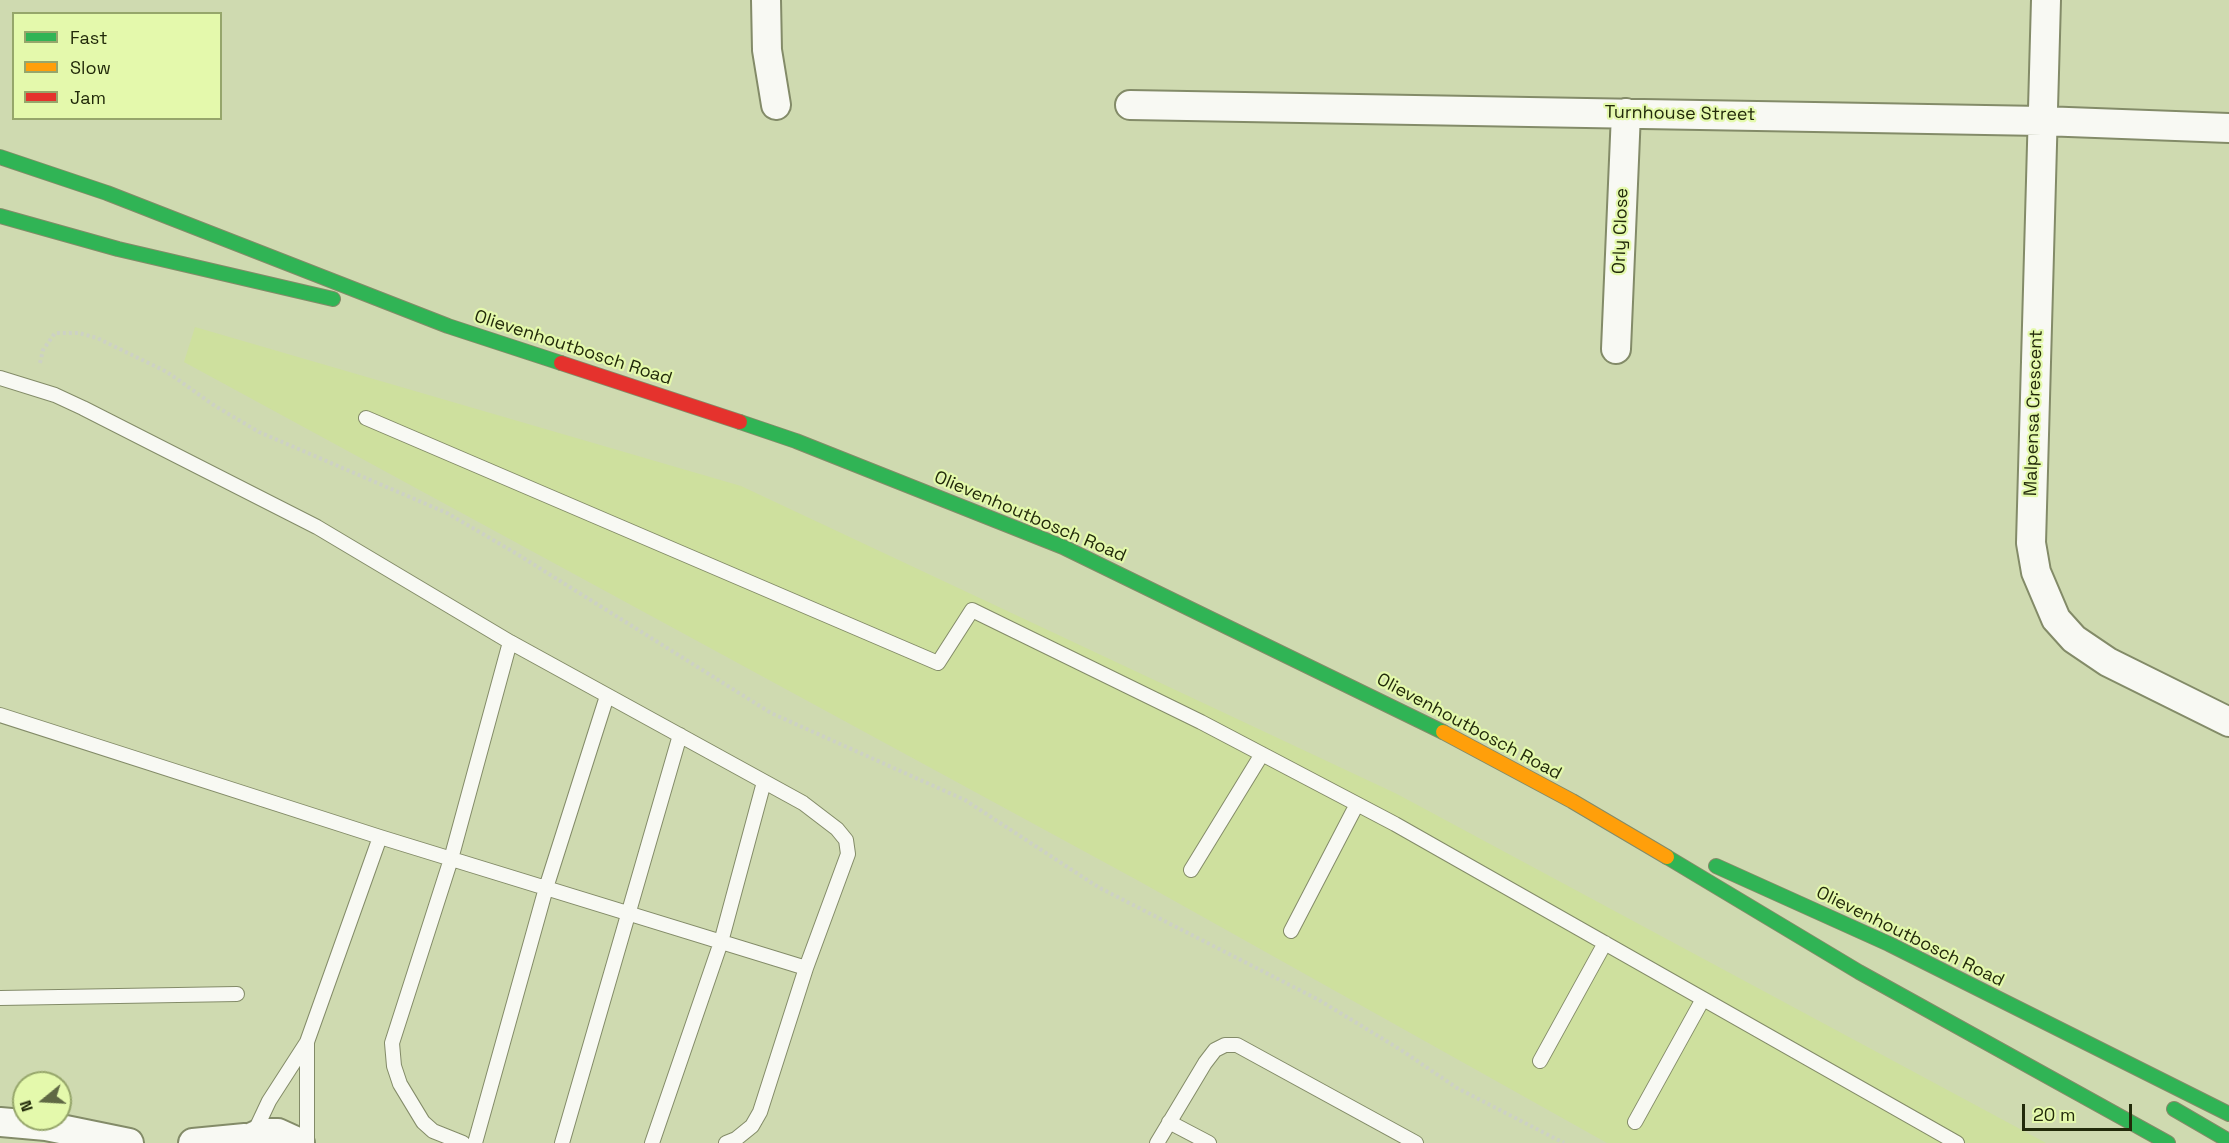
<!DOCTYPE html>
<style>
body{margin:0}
#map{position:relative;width:2229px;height:1143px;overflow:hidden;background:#cfdab0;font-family:"Space Grotesk",sans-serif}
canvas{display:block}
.legend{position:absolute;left:12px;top:12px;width:210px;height:108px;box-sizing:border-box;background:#e4f9ac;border:2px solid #96a66b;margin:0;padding:8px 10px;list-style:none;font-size:18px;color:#222a0a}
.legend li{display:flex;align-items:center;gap:12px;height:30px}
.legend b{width:30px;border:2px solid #96a66b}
.north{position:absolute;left:12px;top:1071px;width:60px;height:60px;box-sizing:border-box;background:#e4f9ac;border:2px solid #96a66b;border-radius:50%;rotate:252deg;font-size:16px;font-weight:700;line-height:24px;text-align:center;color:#222a0a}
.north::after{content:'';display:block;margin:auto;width:21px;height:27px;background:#5f6844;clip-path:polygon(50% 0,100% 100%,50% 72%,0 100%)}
.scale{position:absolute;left:2022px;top:1104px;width:110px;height:27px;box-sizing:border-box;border:3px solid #222a0a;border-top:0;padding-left:8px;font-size:18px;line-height:21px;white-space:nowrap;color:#222a0a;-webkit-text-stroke:4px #e4f9ac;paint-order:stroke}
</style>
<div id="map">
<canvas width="2229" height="1143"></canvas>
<ul class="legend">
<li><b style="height:8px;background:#30b455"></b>Fast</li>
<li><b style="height:8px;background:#ff9f0a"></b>Slow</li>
<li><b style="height:8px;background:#e5322d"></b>Jam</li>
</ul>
<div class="north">N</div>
<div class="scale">20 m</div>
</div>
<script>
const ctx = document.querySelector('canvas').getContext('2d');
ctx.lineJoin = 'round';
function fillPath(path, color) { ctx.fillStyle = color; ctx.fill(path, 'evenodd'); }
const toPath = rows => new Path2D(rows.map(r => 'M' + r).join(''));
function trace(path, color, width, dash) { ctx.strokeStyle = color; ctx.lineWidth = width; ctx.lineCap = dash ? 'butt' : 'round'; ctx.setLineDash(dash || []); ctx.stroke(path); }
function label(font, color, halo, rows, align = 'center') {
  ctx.font = font + ' "Space Grotesk",sans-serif'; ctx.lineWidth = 4.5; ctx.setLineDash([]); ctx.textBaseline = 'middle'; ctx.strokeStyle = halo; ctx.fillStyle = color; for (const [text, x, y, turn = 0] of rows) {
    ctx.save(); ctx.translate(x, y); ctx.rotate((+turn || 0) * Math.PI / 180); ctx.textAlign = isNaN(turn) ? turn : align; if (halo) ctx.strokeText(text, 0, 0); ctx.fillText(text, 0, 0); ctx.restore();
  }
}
const built = toPath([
 [195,327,741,486,1397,794,2046,1143,1607,1143,1137,880,184,362]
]);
const path = toPath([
 [40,363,43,350,55,333,79,333,97,338,167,372,215,406,259,432,447,513,517,554,771,713,965,800,1098,887,1319,1000,1401,1050,1457,1088,1564,1143]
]);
const lane = toPath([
 [0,378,55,395,83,408,317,527,510,642,803,803,837,829,846,840,848,854,806,968,760,1112,752,1126,736,1139,726,1143],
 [366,418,938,663,972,610,1201,722,1395,824,1957,1143],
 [0,715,380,837,806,968],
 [1191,870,1262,754],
 [1291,931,1357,804],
 [0,998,237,994],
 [307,1042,307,1143],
 [1540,1061,1605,943],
 [1169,1122,1209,1143],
 [1635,1122,1703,999],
 [253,1135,269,1101,307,1042,380,837],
 [463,1143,433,1131,423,1122,400,1084,394,1066,392,1043,451,859,510,642],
 [475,1143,546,888,607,696],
 [562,1143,680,735],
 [652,1143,721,942,764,782],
 [1157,1143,1205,1063,1215,1050,1225,1045,1237,1045,1416,1143]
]);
const street = toPath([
 [766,0,767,50,776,105],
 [2046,0,2031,543,2036,572,2056,619,2074,639,2108,662,2229,722],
 [1130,105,2042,121,2229,128],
 [1616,349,1626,113],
 [0,1122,46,1126,129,1143],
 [193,1143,245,1138],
 [239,1143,261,1133,278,1133,300,1143]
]);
const fast = toPath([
 [0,157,107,193,448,326,561,363],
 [0,216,118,249,333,299],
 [740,422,796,441,1063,547,1443,732],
 [1667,857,1859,972,2168,1143],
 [1716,866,1889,944,2229,1114],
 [2174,1109,2229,1141]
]);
const slow = toPath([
 [1443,732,1572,801,1667,857]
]);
const jam = toPath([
 [561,363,740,422]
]);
const streetNames = [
 ["Turnhouse Street",1680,114,1],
 ["Orly Close",1621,231,-88],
 ["Olievenhoutbosch Road",573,348,18],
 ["Malpensa Crescent",2034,413,-88],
 ["Olievenhoutbosch Road",1030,517,23],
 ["Olievenhoutbosch Road",1469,727,28],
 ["Olievenhoutbosch Road",1910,937,26]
];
fillPath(built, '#cee09e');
trace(lane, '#838b68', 16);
trace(street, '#838b68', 32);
trace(fast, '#838b68', 16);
trace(slow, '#838b68', 16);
trace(jam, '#838b68', 16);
trace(path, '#cdd1c4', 4, [3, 3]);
trace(lane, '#f8f9f3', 14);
trace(street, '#f8f9f3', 28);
trace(fast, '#30b455', 14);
trace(slow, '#ff9f0a', 14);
trace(jam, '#e5322d', 14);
label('18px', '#222a0a', '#e4f9ac', streetNames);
</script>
